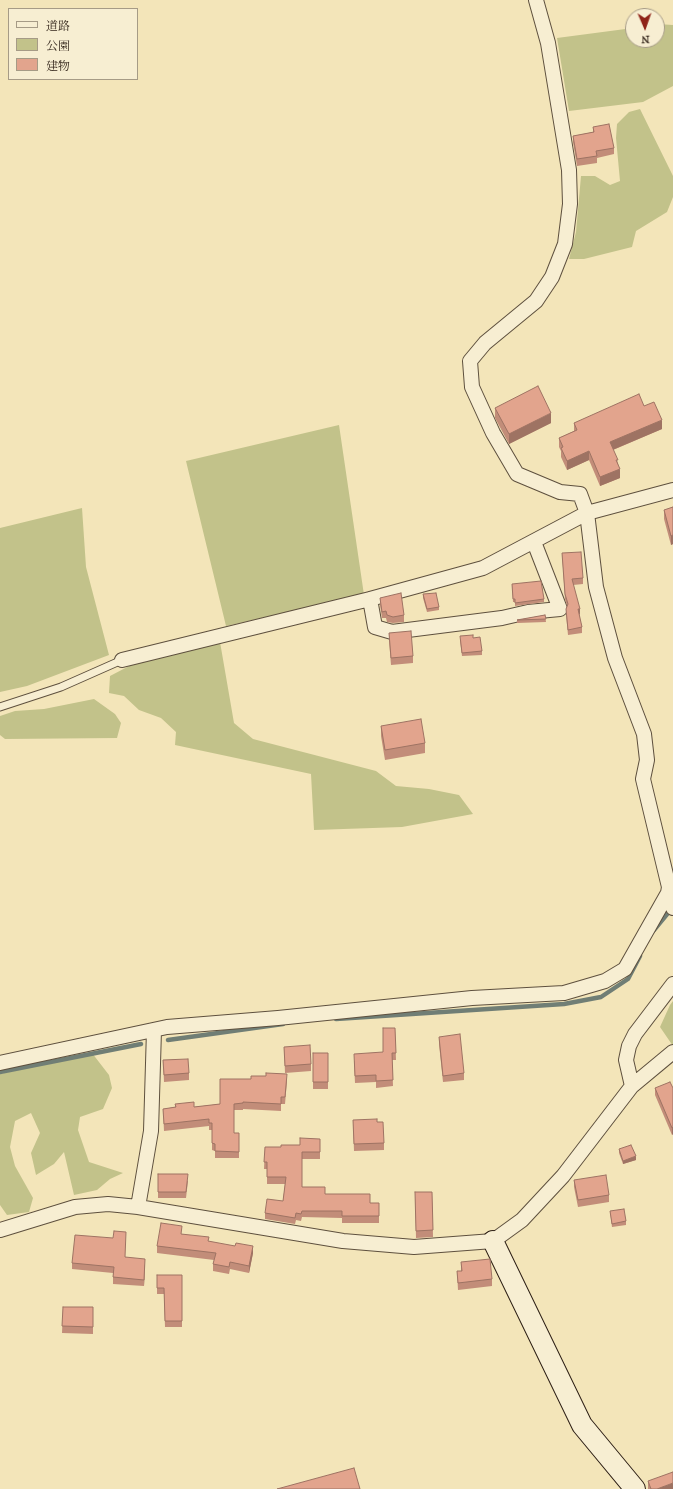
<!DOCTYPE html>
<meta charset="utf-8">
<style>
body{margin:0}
#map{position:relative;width:673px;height:1489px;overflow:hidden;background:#f3e5b9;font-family:"IM FELL French Canon","Noto Serif JP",serif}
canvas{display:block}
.legend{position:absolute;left:8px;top:8px;width:130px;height:72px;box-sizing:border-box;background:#f7eed2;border:1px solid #a69b86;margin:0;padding:5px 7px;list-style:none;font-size:12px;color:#2d1f15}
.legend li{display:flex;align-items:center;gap:8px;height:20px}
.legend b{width:20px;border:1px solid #a69b86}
.north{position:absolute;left:625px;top:8px;width:40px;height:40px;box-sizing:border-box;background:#f7eed2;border:1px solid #a69b86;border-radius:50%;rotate:178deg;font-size:11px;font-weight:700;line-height:16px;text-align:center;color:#2d1f15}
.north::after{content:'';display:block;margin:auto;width:14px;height:18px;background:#8f2418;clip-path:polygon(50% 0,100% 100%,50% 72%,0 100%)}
</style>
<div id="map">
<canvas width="673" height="1489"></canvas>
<ul class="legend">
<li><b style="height:5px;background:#f7eed2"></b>道路</li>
<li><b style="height:11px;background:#c2c28a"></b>公園</li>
<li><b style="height:11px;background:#e2a48d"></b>建物</li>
</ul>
<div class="north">N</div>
</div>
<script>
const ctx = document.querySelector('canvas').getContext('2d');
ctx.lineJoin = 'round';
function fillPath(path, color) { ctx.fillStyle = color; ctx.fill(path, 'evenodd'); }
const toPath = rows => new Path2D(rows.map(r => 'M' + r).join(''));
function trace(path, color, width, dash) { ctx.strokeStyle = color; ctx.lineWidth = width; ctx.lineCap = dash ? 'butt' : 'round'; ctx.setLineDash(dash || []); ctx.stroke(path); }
const green = toPath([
 [657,24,673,25,673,86,643,102,569,111,557,38,633,28,633,40,657,40],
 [640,109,673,176,673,197,667,212,636,231,632,247,584,259,569,259,576,232,581,176,595,176,610,185,620,181,616,138,617,124,629,112],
 [339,425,364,595,226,626,186,461],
 [82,508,86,567,109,655,27,686,0,692,0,528],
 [220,642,234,723,253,739,376,771,396,786,429,789,459,795,473,814,402,827,314,830,311,774,175,745,176,732,161,718,139,710,124,696,109,693,110,676,135,663],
 [94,699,115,714,121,723,117,738,5,739,0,735,0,716,15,711,44,709],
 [673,1001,673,1046,660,1027,670,1005],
 [92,1053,109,1075,112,1088,103,1109,80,1117,78,1130,89,1162,123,1173,110,1179,97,1190,74,1195,64,1152,54,1164,36,1175,31,1153,40,1133,31,1113,15,1121,10,1147,15,1166,33,1198,29,1212,7,1215,0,1205,0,1074]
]);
const stream = toPath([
 [654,930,668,913],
 [336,1019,564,1004,601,997,628,979,640,956],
 [168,1040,283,1024],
 [0,1072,141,1044]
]);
const lane = toPath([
 [0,707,61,687,122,660]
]);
const street = toPath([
 [370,599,375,627,392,632,502,618,528,612,560,609,534,542],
 [122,660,370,599,483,568,587,513,673,490],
 [668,893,673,908],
 [0,1063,167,1027,278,1018,472,998,564,993,605,981,625,969,668,893,669,887,643,779,647,760,644,734,615,658,596,587,587,513,580,494,560,492,517,474,493,433,472,387,470,361,485,343,536,301,552,277,565,244,570,204,569,170,548,43,536,0],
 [632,1086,626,1060,629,1046,635,1034,673,984],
 [138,1207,151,1131,154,1030],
 [0,1230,75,1207,108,1204,138,1207,343,1241,414,1247,493,1241,522,1220,563,1176,632,1086,673,1052]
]);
const secondary = toPath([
 [493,1241,582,1425,635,1489]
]);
const wall = toPath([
 [593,127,614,148,614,154,597,158,597,163,577,166,573,142,573,136,593,132],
 [644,406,662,429,613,450,618,463,620,478,600,486,589,460,567,470,561,457,561,451,559,447,559,438,574,431,574,423],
 [495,408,551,423,509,444,495,418],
 [673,507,673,544,671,545,664,519,664,510],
 [562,553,583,578,583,584,573,585,580,614,579,615,582,627,582,633,568,635,566,614,566,609,567,606,565,599],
 [512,584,544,599,544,602,515,606,515,602,513,602],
 [423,594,439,607,439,610,427,612,423,598],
 [380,598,404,615,404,622,393,623,387,622,386,618,382,618,380,605],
 [545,615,546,622,517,623,517,620],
 [389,633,413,656,413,663,391,665,389,640],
 [473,638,482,651,482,655,462,656,460,640],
 [381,726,425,743,425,753,385,760,381,736],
 [395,1028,396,1060,392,1060,393,1086,376,1088,376,1082,355,1083,354,1061,383,1052],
 [439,1037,464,1073,464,1080,443,1082,439,1044],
 [284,1047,311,1064,311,1071,285,1073],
 [313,1053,328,1053,328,1089,313,1089],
 [163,1060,189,1073,189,1080,164,1082],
 [287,1081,285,1104,281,1104,281,1111,243,1109,243,1110,234,1110,234,1133,239,1133,239,1158,215,1158,215,1151,212,1150,212,1130,209,1130,209,1126,164,1131,163,1109,175,1107,175,1104,194,1107,220,1104],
 [655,1088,673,1088,673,1134,672,1135,655,1095],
 [353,1120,377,1122,384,1143,384,1150,354,1151],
 [320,1139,320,1159,302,1159,302,1187,325,1194,370,1203,379,1203,379,1223,342,1223,342,1218,302,1217,301,1221,296,1220,295,1224,265,1219,265,1213,283,1201,285,1184,267,1184,267,1169,264,1169,265,1147,281,1147,300,1145],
 [619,1149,636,1160,623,1164,619,1153],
 [158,1174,188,1181,186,1198,158,1198],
 [574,1180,609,1195,609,1202,578,1207,574,1187],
 [415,1192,432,1192,433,1237,416,1238],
 [610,1211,626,1221,626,1225,612,1227],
 [182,1234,253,1253,249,1273,230,1269,229,1274,213,1271,213,1264,214,1260,157,1253,157,1246],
 [113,1238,125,1257,145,1265,144,1286,113,1284,113,1273,72,1269,72,1263],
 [461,1262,492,1279,492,1286,458,1290,457,1271,461,1271],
 [157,1275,182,1275,182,1327,165,1327,164,1294,157,1294],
 [63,1307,93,1307,93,1334,62,1333],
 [648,1481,673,1489,648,1489]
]);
const shadedWall = toPath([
 [551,413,551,423,509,444,509,434],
 [662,420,662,429,610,451,610,442],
 [589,451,589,460,567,470,567,461],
 [620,469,620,478,600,486,600,477],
 [673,535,673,544,671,545,671,536],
 [578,609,580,609,580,614,578,615],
 [673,1127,673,1134,672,1135,672,1128],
 [636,1156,636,1160,623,1164,623,1161],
 [253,1246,253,1253,249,1273,249,1266],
 [145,1259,145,1265,144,1286,144,1280],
 [673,1483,673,1489,657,1489]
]);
const building = toPath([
 [609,124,614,148,596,151,597,156,577,159,573,136,594,132,593,127,609,124],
 [538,386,551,413,509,434,495,408,538,386],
 [639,394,644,406,654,402,662,420,610,442,618,460,616,460,620,469,600,477,589,451,567,461,561,448,563,447,559,438,577,430,574,423,639,394],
 [673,507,673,535,671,536,664,510,673,507],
 [581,552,583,578,572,579,580,609,578,609,582,627,568,630,566,609,568,604,565,594,562,553,581,552],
 [541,581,544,599,515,603,515,599,513,599,512,584,541,581],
 [401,593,404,615,393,617,387,615,386,611,382,612,380,598,401,593],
 [436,593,439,607,427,609,423,594,436,593],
 [545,615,546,619,517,620,545,615],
 [411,631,413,656,391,658,389,633,411,631],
 [473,635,473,638,480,637,482,651,462,653,460,636,473,635],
 [421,719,425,743,385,750,381,726,421,719],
 [383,1028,395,1028,396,1053,392,1053,393,1080,376,1081,376,1075,355,1076,354,1054,383,1052,383,1028],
 [460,1034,464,1073,443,1076,439,1037,460,1034],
 [310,1045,311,1064,285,1066,284,1047,310,1045],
 [313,1053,328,1053,328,1082,313,1082,313,1053],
 [188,1059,189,1073,164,1075,163,1060,188,1059],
 [266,1073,287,1074,285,1097,281,1097,281,1104,243,1102,243,1103,234,1104,234,1133,239,1133,239,1152,215,1151,215,1144,212,1143,212,1123,209,1123,209,1119,164,1124,163,1109,176,1107,175,1104,194,1102,194,1107,220,1104,220,1079,251,1079,251,1076,266,1076,266,1073],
 [670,1082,673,1088,673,1127,672,1128,655,1088,670,1082],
 [377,1119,377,1122,383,1122,384,1143,354,1144,353,1120,377,1119],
 [300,1138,320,1139,320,1152,302,1152,302,1187,325,1187,325,1194,370,1194,370,1203,379,1203,379,1216,342,1216,342,1211,302,1211,301,1214,296,1213,295,1218,265,1213,267,1199,283,1201,286,1177,267,1177,267,1162,264,1162,265,1147,281,1147,281,1145,300,1145,300,1138],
 [631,1145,636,1156,623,1161,619,1149,631,1145],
 [158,1174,188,1174,186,1192,158,1192,158,1174],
 [606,1175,609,1195,578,1200,574,1180,606,1175],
 [415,1192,432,1192,433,1230,416,1231,415,1192],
 [624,1209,626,1221,612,1224,610,1211,624,1209],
 [161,1223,182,1226,181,1234,209,1237,208,1241,235,1246,236,1243,253,1246,249,1266,230,1262,229,1267,213,1264,216,1253,157,1246,161,1223],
 [114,1231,126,1232,125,1257,145,1259,144,1280,113,1277,114,1267,72,1263,75,1235,113,1238,114,1231],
 [490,1259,492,1279,458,1283,457,1271,462,1271,461,1262,490,1259],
 [157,1275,182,1275,182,1321,165,1321,164,1288,157,1288,157,1275],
 [63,1307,93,1307,93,1327,62,1326,63,1307],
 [354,1468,360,1489,277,1489,354,1468],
 [673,1472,673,1483,657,1489,651,1489,648,1481,673,1472]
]);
fillPath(green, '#c2c28a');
trace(stream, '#707e75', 4.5);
trace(lane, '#5e503e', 9);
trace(street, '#5e503e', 16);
trace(secondary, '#2d1f15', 22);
trace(lane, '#f7eed2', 7);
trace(street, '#f7eed2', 14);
trace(secondary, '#f7eed2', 20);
fillPath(wall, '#c28d79');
fillPath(shadedWall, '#9e7363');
fillPath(building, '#e2a48d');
trace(building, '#9e7363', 1);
</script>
